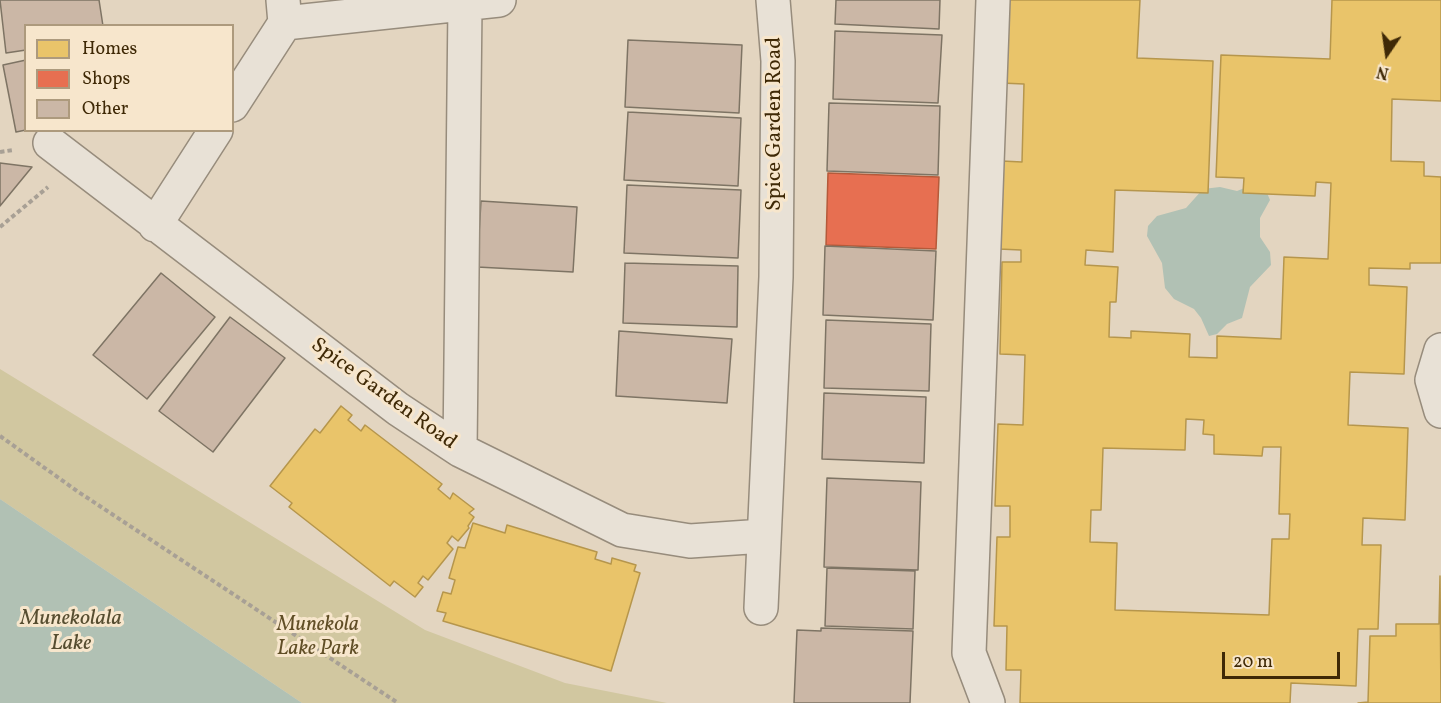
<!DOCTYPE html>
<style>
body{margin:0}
#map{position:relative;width:1441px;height:703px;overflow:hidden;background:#e3d5c0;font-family:Vollkorn,serif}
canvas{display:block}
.legend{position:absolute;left:24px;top:24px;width:210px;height:108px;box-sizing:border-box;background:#f7e6cc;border:2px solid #ad9a7d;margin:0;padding:8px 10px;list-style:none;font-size:18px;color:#3f2906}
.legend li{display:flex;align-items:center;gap:12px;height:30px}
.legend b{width:30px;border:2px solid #ad9a7d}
.north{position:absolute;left:1357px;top:24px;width:60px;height:60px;-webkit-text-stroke:4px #f7e6cc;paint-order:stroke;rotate:193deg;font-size:16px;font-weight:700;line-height:24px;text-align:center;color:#3f2906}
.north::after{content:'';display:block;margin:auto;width:21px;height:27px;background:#3f2906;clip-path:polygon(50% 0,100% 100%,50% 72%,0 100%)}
.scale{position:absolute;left:1222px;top:652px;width:118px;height:27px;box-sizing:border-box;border:3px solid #3f2906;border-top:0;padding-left:8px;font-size:18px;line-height:21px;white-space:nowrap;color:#3f2906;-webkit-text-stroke:4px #f7e6cc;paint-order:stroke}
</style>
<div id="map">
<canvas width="1441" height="703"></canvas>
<ul class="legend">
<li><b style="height:16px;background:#e9c46a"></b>Homes</li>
<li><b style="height:16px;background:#e76f51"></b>Shops</li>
<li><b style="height:16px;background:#cbb7a6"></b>Other</li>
</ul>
<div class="north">N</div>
<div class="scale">20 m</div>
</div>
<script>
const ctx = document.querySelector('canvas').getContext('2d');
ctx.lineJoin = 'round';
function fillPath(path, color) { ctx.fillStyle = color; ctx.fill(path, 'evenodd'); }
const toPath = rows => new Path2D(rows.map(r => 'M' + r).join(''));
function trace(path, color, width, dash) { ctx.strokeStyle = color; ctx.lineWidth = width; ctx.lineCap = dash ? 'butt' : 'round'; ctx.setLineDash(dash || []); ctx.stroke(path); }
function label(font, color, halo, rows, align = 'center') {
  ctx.font = font + ' Vollkorn,serif'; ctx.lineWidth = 6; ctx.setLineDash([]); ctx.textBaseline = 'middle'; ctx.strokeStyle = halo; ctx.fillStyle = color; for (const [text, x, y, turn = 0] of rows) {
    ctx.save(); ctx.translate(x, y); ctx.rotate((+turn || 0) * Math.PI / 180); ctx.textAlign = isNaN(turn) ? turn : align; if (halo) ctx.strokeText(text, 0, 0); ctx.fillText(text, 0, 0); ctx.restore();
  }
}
const green = toPath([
 [0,369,425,630,565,683,667,703,302,703,0,499]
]);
const water = toPath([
 [1252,185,1267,193,1270,200,1260,218,1260,237,1270,252,1271,265,1250,287,1242,318,1227,324,1217,334,1209,336,1201,318,1194,309,1174,299,1165,288,1162,263,1147,236,1148,226,1157,216,1186,208,1203,189,1220,187,1237,191],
 [0,499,302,703,0,703]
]);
const homes = toPath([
 [1003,0,1140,0,1137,58,1213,61,1208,193,1115,190,1113,252,1086,250,1085,265,1118,267,1116,302,1110,302,1109,337,1131,338,1131,331,1190,334,1189,357,1217,358,1217,336,1281,339,1284,257,1328,259,1331,183,1316,182,1315,196,1243,193,1244,178,1216,177,1221,55,1330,59,1332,0,1441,0,1441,101,1392,99,1391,161,1424,162,1424,176,1441,177,1441,263,1410,263,1410,269,1369,268,1369,285,1407,287,1404,374,1350,372,1348,425,1408,428,1405,520,1363,518,1362,545,1381,545,1378,629,1358,629,1356,686,1291,683,1290,703,1020,703,1021,670,1006,670,1007,626,994,626,997,537,1010,537,1010,506,995,506,998,424,1023,425,1025,355,1000,354,1002,262,1021,262,1021,250,999,249,1002,161,1022,162,1024,84,1001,83,1003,0],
 [1186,419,1204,420,1203,434,1214,435,1214,454,1262,456,1263,447,1281,447,1279,514,1290,514,1289,539,1272,539,1269,615,1115,610,1117,543,1090,542,1091,510,1101,510,1103,448,1185,450,1186,419],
 [341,406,352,415,348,420,361,431,365,425,442,484,438,489,450,499,453,493,474,509,469,513,474,517,468,526,469,528,458,541,452,536,447,543,453,549,428,580,423,576,418,583,423,587,415,597,394,581,390,586,289,507,292,503,270,486,315,429,320,433,341,406],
 [473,523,505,533,507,525,597,552,595,559,611,564,612,558,636,565,634,571,640,573,611,671,443,621,446,613,437,611,443,592,451,594,455,580,449,578,458,547,465,548,473,523],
 [1440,576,1441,703,1358,703,1368,702,1370,636,1396,636,1396,624,1439,624,1440,576]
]);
const shops = toPath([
 [828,173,939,177,936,249,826,245,828,173]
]);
const building = toPath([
 [0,0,99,0,103,26,26,26,26,50,6,53,0,0],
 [836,0,940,0,939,29,835,24,836,0],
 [835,31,942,35,938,103,833,99,835,31],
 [628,40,742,45,739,113,625,107,628,40],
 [26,60,26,130,16,132,3,65,26,60],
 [829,103,940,106,938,175,827,171,829,103],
 [628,112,741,118,738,186,624,180,628,112],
 [0,163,32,167,0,206,0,163],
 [627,185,741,190,738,258,624,253,627,185],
 [481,201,577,207,573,272,477,267,481,201],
 [825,246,936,251,933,320,823,315,825,246],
 [625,263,738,266,737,327,623,323,625,263],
 [161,273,215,317,147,399,93,355,161,273],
 [230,317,285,358,213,452,159,411,230,317],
 [826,320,931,324,929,391,824,388,826,320],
 [619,331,732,339,727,403,616,396,619,331],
 [824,393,926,397,924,463,822,459,824,393],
 [827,478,921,482,918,570,824,567,827,478],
 [827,568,915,571,913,629,825,626,827,568],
 [821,628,913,631,910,703,794,703,797,630,821,631,821,628]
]);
const path = toPath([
 [0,152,13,150],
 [0,227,48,187],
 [0,436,77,491,398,703]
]);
const minor = toPath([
 [285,23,499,0],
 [232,105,285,23,283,0],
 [50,143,398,409,460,450,622,530,690,541,764,536],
 [155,225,216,130],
 [1441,350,1432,380,1441,411],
 [460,450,465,5],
 [761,608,776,277,778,61,773,0],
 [988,703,969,653,993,0]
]);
const streetNames = [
 ["Spice Garden Road",776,124,-90],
 ["Spice Garden Road",383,395,36]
];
const parkNames = [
 ["Munekola",318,626],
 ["Lake Park",318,650]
];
const waterNames = [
 ["Munekolala",71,620],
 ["Lake",71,645]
];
fillPath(green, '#d1c7a0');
fillPath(water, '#b1c1b4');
fillPath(homes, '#e9c46a');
trace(homes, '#b6964c', 1.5);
fillPath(shops, '#e76f51');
trace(shops, '#b55a3a', 1.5);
fillPath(building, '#cbb7a6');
trace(building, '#7e7464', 1.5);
trace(minor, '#978c7c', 36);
trace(path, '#a8a095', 4, [4.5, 3]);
trace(minor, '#e8e1d6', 33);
label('21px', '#3f2906', '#f7e6cc', streetNames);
label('italic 21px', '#604e26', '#f7e6cc', parkNames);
label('italic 22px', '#564d30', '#f7e6cc', waterNames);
</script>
